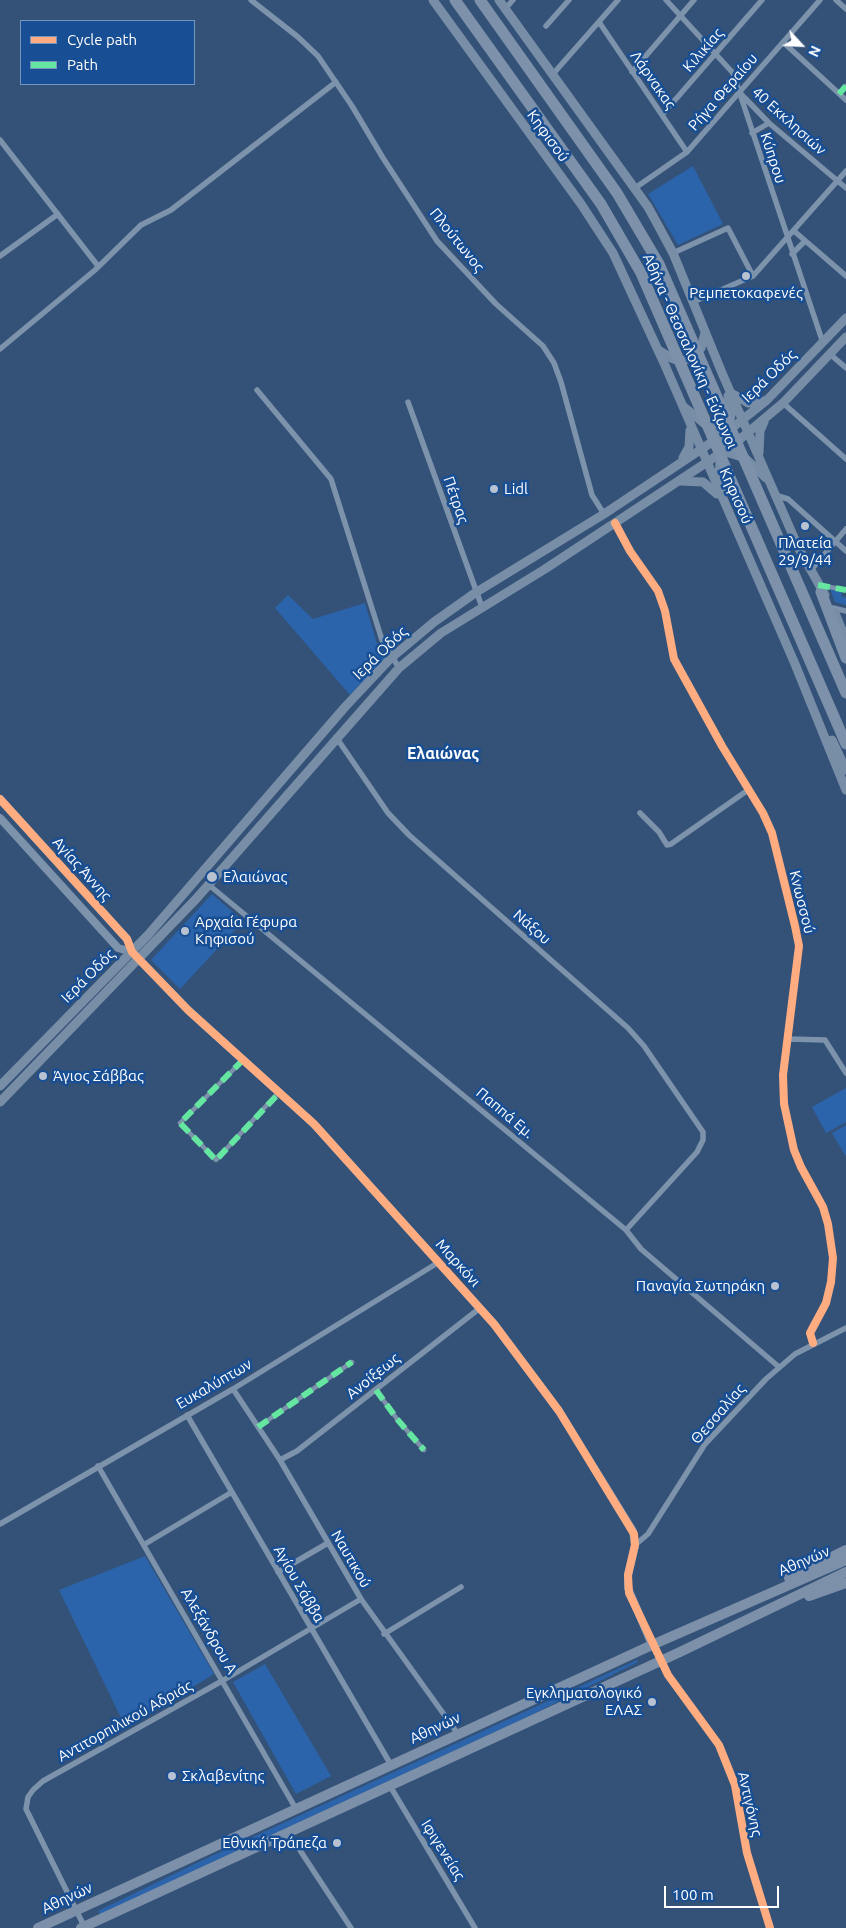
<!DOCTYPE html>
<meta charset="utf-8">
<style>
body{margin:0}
#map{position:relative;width:846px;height:1928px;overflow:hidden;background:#345278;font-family:Ubuntu,sans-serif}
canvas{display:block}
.legend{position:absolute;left:20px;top:20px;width:175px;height:65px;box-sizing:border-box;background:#184e94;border:1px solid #7495bf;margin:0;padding:6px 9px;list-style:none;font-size:15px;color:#fff}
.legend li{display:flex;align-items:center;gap:10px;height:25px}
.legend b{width:25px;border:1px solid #7495bf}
.north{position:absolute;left:776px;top:20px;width:50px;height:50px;-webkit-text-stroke:4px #184e94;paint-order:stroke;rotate:115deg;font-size:14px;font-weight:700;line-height:20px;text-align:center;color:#fff}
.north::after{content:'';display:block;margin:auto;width:18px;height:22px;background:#fff;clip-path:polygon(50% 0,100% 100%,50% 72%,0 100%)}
.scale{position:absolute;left:664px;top:1886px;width:115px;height:22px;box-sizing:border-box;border:2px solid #fff;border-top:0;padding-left:6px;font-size:15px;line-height:18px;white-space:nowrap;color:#fff;-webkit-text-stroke:4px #184e94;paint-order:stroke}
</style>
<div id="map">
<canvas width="846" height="1928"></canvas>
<ul class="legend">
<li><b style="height:6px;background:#ffac80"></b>Cycle path</li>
<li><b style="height:6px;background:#66e7a1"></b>Path</li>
</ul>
<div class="north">N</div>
<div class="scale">100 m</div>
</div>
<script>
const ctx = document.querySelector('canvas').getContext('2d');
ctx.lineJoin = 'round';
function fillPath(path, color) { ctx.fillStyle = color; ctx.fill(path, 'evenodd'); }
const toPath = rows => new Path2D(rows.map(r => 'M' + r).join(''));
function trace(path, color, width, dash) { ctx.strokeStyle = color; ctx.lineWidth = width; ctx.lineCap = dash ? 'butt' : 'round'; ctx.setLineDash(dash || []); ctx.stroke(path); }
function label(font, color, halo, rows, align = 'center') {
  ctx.font = font + ' Ubuntu,sans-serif'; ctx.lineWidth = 5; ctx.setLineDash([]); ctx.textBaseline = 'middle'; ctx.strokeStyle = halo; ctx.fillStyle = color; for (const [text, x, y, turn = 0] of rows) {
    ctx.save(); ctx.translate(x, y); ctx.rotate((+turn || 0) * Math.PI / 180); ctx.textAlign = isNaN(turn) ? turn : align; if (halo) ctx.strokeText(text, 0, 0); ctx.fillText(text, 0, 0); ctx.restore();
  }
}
const green = toPath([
 [693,166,723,224,678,245,648,194],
 [830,589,842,591,841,596,846,598,846,605,835,602],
 [288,595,313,619,365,603,376,641,385,658,350,695,275,608],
 [212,894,243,921,180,989,151,960],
 [846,1088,846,1122,826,1133,812,1107],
 [846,1125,846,1155,845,1155,832,1133],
 [145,1556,214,1674,126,1728,59,1590],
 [637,1660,638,1662,529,1716,100,1914,98,1911,203,1860],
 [265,1664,331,1776,296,1794,233,1682]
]);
const pedestrian = toPath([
 [839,94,846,86],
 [819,585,846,590],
 [243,1060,180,1123,216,1160,279,1092],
 [376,1390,397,1419,424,1450],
 [258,1427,352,1362]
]);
const minor = toPath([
 [251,0,298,37,318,56,352,106,383,158,437,241,496,304,543,346,554,363,561,382,592,495,604,514],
 [666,0,733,73,823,343],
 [836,0,846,9],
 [505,9,513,0],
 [599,22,687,152],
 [546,26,569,0],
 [783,42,846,100],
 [632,72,694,0],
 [553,74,618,0],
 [740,93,769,123,846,188],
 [662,115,762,0],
 [752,133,769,123],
 [0,140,98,266],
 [635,188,687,152,820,0],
 [794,231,846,276],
 [673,253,728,228,753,276],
 [792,254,805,241],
 [0,256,58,214],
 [693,302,753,276,846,171],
 [0,349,95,270,141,225,171,210,336,82],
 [831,355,846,368],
 [257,390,331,479,382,640,399,668],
 [408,402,482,607],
 [783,403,846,459],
 [775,495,788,499,846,551],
 [615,523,630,551,658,591,665,611,674,659,722,746,763,813,772,833,795,926,799,946,783,1075,784,1104,794,1150,801,1167,823,1207,828,1224,833,1258,831,1282,826,1303,810,1333,813,1343],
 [811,570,846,529],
 [833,608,846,611],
 [336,737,388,813,409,835,628,1028,644,1046,703,1132,703,1140,697,1152,626,1230],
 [640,813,659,832,667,845,671,844,748,790],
 [209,885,626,1230,641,1249,779,1367],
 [789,1039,825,1040,846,1073],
 [233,1389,280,1460,361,1599,458,1734],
 [187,1415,391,1765],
 [280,1460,297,1451,480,1308],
 [98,1466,296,1809],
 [0,1524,233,1389,439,1262],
 [145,1544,232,1492],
 [635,1545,648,1534,705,1444,766,1379,795,1354,846,1328],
 [278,1572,328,1543],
 [384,1634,461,1587],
 [652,1645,668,1675,719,1745,735,1785,747,1853,770,1928],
 [390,1786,475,1928],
 [288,1832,351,1928],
 [85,1928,26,1809,28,1797,33,1790,43,1781,222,1681,361,1599]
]);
const tertiary = toPath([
 [0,799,127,939,132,952,188,1010,314,1124,494,1324,559,1411,633,1531,635,1545,628,1575,628,1588,652,1645],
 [0,818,118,948,132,952]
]);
const secondary = toPath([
 [433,0,581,204,613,253,664,363,795,664,846,790],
 [499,0,648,207,659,227,673,253,722,373,799,549,825,595],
 [660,351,673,359,681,361,689,359,701,348,705,333],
 [733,394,748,403,764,401],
 [684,407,705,424,729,433],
 [720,450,745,458,766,478],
 [759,453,760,431,764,422],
 [683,458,689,447,690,430],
 [680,481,703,482,717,494],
 [723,491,719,476,720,463,731,415,728,396],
 [835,613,846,640],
 [832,740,846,770],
 [0,1086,148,935,345,707,391,658,434,622,475,593,604,514,727,432,767,400,846,318],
 [0,1102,196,899,399,668,441,633,545,569,733,445,783,403,846,337]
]);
const trunk = toPath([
 [789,1578,846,1550],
 [809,1596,846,1583],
 [38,1928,652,1645,846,1560],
 [81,1928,680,1652,846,1572]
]);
const motorway = toPath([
 [455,0,601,204,641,273,846,744],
 [480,0,617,193,659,264,846,693],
 [821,592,846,658]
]);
const quiet = toPath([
 [839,94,846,86],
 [818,585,846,590],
 [243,1060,180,1123,216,1160,280,1092],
 [376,1390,397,1419,424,1450],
 [258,1427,352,1362]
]);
const cycleway = toPath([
 [615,523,630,551,658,591,665,611,674,659,722,746,763,813,772,833,795,926,799,946,783,1075,784,1104,794,1150,801,1167,823,1207,828,1224,833,1258,831,1282,826,1303,810,1333,813,1343],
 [0,799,127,939,132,952,188,1010,314,1124,494,1324,559,1411,634,1534,635,1545,628,1575,629,1593,668,1675,719,1745,735,1785,747,1853,770,1928]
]);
const markers = [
 [746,276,5,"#b8c2d0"],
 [494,489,5,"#b8c2d0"],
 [805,526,5,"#b8c2d0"],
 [212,877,6,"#b8c2d0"],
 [185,931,5,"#b8c2d0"],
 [43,1076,5,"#b8c2d0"],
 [775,1286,5,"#b8c2d0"],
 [652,1702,5,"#b8c2d0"],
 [172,1776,5,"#b8c2d0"],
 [337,1843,5,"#b8c2d0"]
];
const streetNames = [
 ["Κιλικίας",703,50,-49],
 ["Λάρνακας",653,80,55],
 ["Ρήγα Φεραίου",723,92,-49],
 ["40 Εκκλησιών",789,121,42],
 ["Κηφισού",548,136,54],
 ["Κύπρου",773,158,72],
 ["Πλούτωνος",457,240,51],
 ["Αθήνα - Θεσσαλονίκη - Εύζωνοι",690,351,66],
 ["Ιερά Οδός",769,376,-44],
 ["Κηφισού",736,496,66],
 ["Πέτρας",456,500,71],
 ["Ιερά Οδός",380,653,-44],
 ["Αγίας Άννης",82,869,48],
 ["Κνωσσού",802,902,76],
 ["Νάξου",532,927,41],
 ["Ιερά Οδός",88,976,-45],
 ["Παππά Εμ.",505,1113,40],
 ["Μαρκόνι",458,1263,48],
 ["Ανοίξεως",373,1376,-39],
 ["Ευκαλύπτων",214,1384,-30],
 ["Θεσσαλίας",718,1414,-49],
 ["Ναυτικού",351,1559,60],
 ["Αθηνών",804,1561,-23],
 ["Αγίου Σάββα",299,1584,60],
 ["Αλεξάνδρου Α",209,1631,60],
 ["Αντιτορπιλικού Αδριάς",125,1721,-29],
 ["Αθηνών",435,1728,-25],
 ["Αντιγόνης",750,1804,77],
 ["Ιφιγενείας",443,1850,58],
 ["Αθηνών",67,1898,-25]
];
const poiNames = [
 ["Ρεμπετοκαφενές",746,293,"center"],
 ["Lidl",504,489],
 ["Πλατεία",805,543,"center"],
 ["29/9/44",805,560,"center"],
 ["Ελαιώνας",223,877],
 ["Αρχαία Γέφυρα",195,922],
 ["Κηφισού",195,939],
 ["Άγιος Σάββας",53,1076],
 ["Παναγία Σωτηράκη",765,1286,"right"],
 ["Εγκληματολογικό",642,1693,"right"],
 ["ΕΛΑΣ",642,1710,"right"],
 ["Σκλαβενίτης",182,1776],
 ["Εθνική Τράπεζα",327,1843,"right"]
];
const neighbourhoodNames = [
 ["Ελαιώνας",443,754]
];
fillPath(green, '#2b64ab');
trace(pedestrian, '#7d92ab', 4.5);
trace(minor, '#7d92ab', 5.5);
trace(tertiary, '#7d92ab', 8);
trace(secondary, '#788ea7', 9);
trace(trunk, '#7c90aa', 10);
trace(motorway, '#7d92aa', 11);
trace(quiet, '#66e7a1', 6, [12, 6]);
trace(cycleway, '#ffac80', 8);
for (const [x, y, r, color] of markers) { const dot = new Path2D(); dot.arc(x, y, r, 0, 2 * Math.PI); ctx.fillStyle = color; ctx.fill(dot); trace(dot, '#184e94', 2); }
label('15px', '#fff', '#184e94', streetNames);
label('15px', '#fff', '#184e94', poiNames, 'left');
label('bold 16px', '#fff', '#184e94', neighbourhoodNames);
</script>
